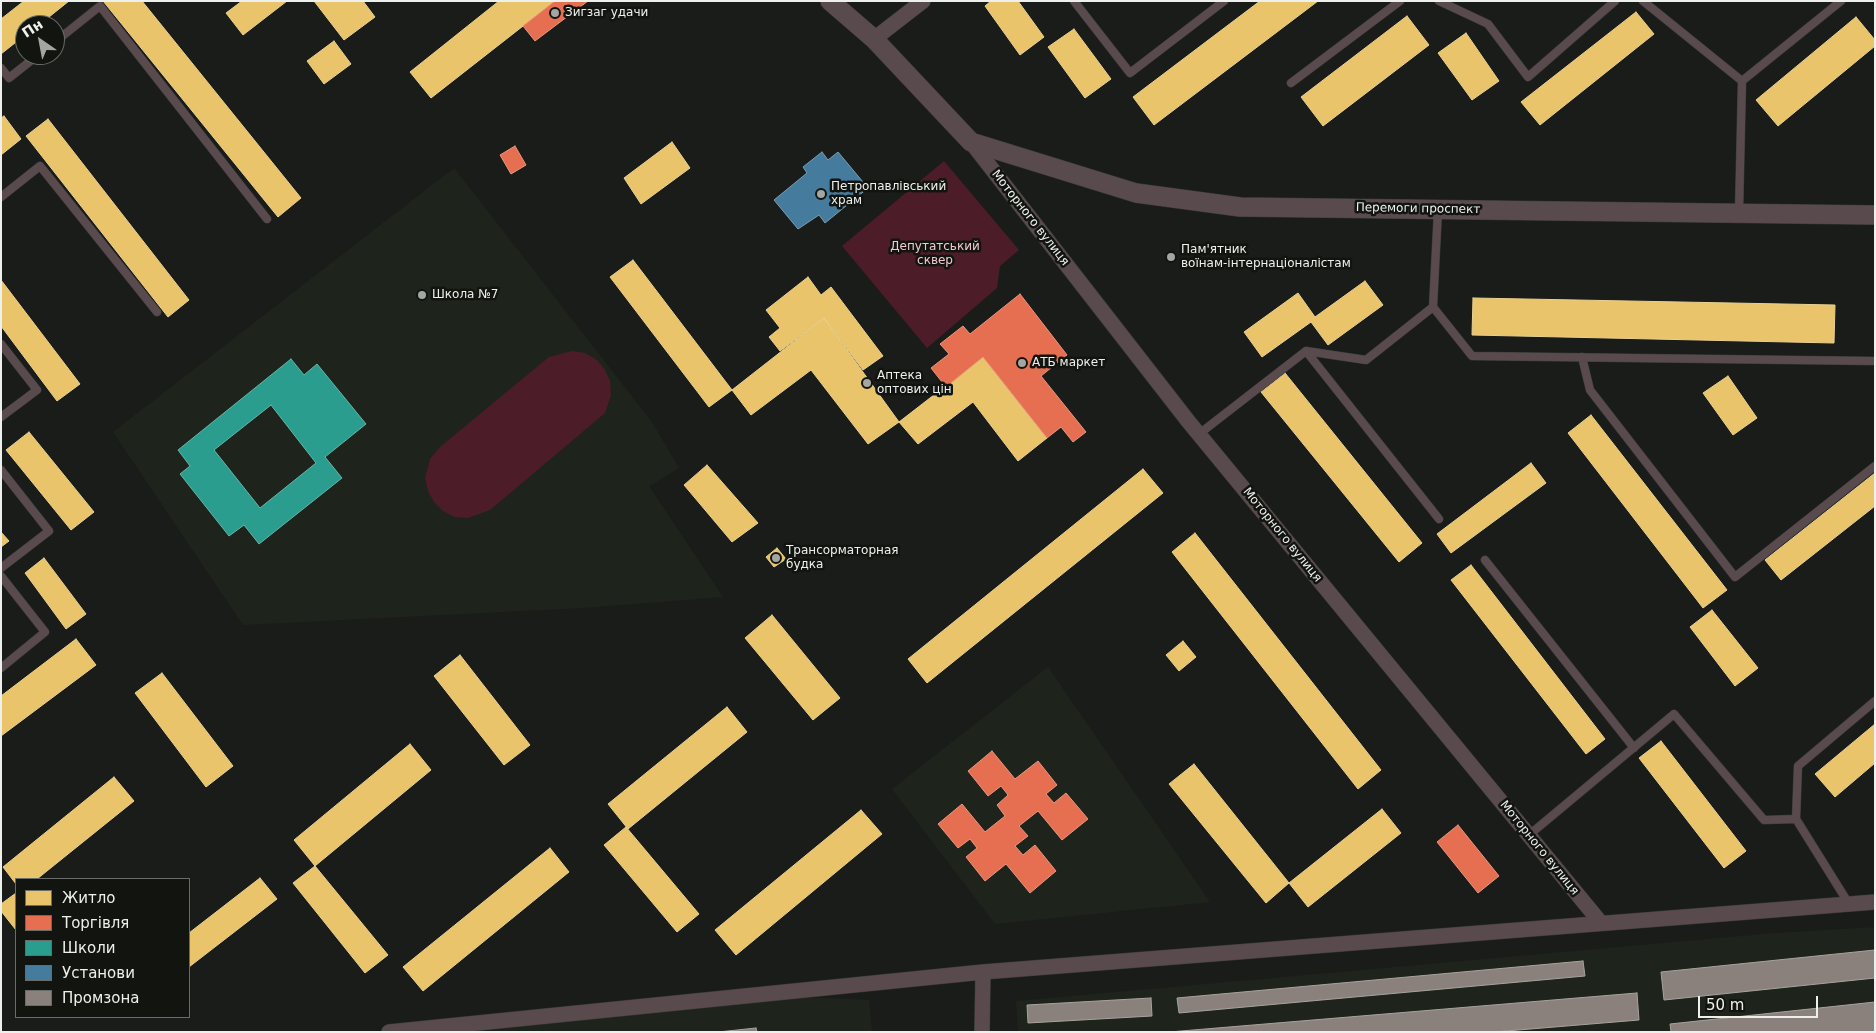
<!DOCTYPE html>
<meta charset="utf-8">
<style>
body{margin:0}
#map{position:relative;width:1876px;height:1033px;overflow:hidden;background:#1a1c19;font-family:"DejaVu Sans",sans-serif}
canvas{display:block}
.frame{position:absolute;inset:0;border:2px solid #eef0ed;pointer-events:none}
.legend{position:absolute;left:15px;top:878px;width:175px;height:140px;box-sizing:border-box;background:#11140f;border:1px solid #696c68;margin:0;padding:6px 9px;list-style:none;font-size:15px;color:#eef0ed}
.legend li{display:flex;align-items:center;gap:10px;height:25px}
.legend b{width:25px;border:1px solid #696c68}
.north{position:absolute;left:15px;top:15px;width:50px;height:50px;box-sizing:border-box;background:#11140f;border:1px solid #696c68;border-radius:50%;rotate:327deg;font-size:14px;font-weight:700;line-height:20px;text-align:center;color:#eef0ed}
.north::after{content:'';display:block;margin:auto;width:18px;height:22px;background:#a4a6a3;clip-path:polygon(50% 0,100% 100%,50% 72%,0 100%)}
.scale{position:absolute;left:1698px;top:996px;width:120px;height:22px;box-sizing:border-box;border:2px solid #eef0ed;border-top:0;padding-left:6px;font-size:15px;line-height:18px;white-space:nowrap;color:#eef0ed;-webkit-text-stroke:4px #11140f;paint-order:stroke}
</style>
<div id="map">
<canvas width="1876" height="1033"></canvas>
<div class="frame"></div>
<ul class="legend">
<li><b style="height:14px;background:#e9c46a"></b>Житло</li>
<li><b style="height:14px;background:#e76f51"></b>Торгівля</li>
<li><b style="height:14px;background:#2a9d8f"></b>Школи</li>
<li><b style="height:14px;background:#457b9d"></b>Установи</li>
<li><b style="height:14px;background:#8a817c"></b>Промзона</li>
</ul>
<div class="north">Пн</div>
<div class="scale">50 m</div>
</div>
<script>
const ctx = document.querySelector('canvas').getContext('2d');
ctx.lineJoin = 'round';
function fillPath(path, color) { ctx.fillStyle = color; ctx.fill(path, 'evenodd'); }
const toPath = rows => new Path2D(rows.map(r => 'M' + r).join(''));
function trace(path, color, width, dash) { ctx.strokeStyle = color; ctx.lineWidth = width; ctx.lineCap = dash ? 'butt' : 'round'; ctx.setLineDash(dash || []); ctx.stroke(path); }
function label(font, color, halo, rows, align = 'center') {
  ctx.font = font + ' "DejaVu Sans",sans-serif'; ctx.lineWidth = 5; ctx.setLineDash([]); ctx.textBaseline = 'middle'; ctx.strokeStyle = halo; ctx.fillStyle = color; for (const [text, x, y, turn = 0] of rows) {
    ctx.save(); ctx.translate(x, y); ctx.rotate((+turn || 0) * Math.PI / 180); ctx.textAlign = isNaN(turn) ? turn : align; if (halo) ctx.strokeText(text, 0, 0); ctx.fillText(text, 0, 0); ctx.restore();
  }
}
const built = toPath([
 [454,168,652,422,679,468,649,486,723,597,582,608,243,625,113,432],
 [1048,667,1210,902,995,924,892,789],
 [1875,927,1875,1032,1018,1032,1016,1001,1775,933],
 [757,995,869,1000,872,1032,444,1032]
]);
const green = toPath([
 [944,161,1019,250,1000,266,997,288,927,348,842,246],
 [572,351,585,353,597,360,605,370,610,381,611,395,605,413,490,510,468,518,455,517,443,511,434,502,428,491,425,478,430,459,440,447,549,357]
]);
const homes = toPath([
 [24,1,69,1,39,25,25,25,25,35,1,54,1,19,24,1],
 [103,1,142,1,301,198,278,217,103,1],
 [242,1,287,1,243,35,226,13,242,1],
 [314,1,363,1,375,17,344,40,314,1],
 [499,1,555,1,431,98,410,72,499,1],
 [991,1,1018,1,1044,37,1020,55,985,6,991,1],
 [1260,1,1318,1,1154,125,1133,97,1260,1],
 [1636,12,1654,34,1540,125,1521,102,1636,12],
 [1407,16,1429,45,1323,126,1301,97,1407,16],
 [1856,17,1875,40,1875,46,1778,126,1756,100,1856,17],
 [1074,29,1111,79,1085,98,1048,47,1074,29],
 [1466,33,1499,81,1472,100,1438,53,1466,33],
 [334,41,351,64,324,84,307,61,334,41],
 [4,116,21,139,1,155,1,118,4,116],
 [48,119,189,300,168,317,26,136,48,119],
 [672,142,690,168,641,204,624,178,672,142],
 [633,260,732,390,709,407,610,277,633,260],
 [808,277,821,295,831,287,883,356,863,370,824,318,780,351,769,337,780,328,766,310,808,277],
 [1,280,80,384,57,401,1,326,1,280],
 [1365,281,1383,305,1328,345,1311,322,1262,357,1244,332,1298,293,1315,317,1365,281],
 [1473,298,1835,305,1834,343,1472,335,1473,298],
 [824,318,899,422,868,444,811,370,751,415,732,390,824,318],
 [983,357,1047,438,1018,461,973,402,918,444,899,422,983,357],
 [1285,373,1422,543,1399,562,1261,392,1285,373],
 [1728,376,1757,418,1733,435,1703,393,1728,376],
 [1591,415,1727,590,1703,608,1568,433,1591,415],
 [29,432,94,512,71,530,6,450,29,432],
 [1531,463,1546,483,1451,553,1437,534,1531,463],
 [707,465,758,523,732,542,684,485,707,465],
 [1143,469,1163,493,927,683,908,659,1143,469],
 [1875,473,1875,506,1781,580,1765,560,1875,473],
 [1,532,9,541,1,547,1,532],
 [1195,533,1381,770,1358,789,1172,552,1195,533],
 [777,548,786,559,774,567,766,557,777,548],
 [44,558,86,614,66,629,25,573,44,558],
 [1471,565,1605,739,1586,754,1451,580,1471,565],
 [1712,610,1758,668,1735,686,1690,627,1712,610],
 [772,615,840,698,813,720,745,638,772,615],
 [76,639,96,665,1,736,1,696,76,639],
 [1183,641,1196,657,1179,671,1166,655,1183,641],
 [460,655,530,745,504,765,434,676,460,655],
 [162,673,233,766,206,787,135,693,162,673],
 [727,707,747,732,628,829,608,804,727,707],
 [1875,724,1875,763,1835,797,1815,774,1875,724],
 [1661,741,1746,851,1724,868,1639,758,1661,741],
 [410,744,431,770,315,866,294,840,410,744],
 [1194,764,1289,883,1266,903,1169,784,1194,764],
 [114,777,134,801,37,879,16,879,16,884,3,867,114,777],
 [1382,809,1401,833,1308,907,1289,883,1382,809],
 [861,810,882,834,736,955,715,930,861,810],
 [626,827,699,914,677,932,604,845,626,827],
 [550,848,569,872,423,991,403,967,550,848],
 [315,866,388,955,365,973,293,883,315,866],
 [260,878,277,899,189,967,189,933,260,878],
 [16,893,16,930,1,911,1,904,16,893]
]);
const shops = toPath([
 [555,1,588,1,535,41,523,26,555,1],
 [515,146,526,165,511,174,500,155,515,146],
 [1020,294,1067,355,1041,376,1086,432,1073,442,1061,427,1047,438,983,357,946,387,931,368,949,354,940,344,963,326,970,334,1020,294],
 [992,751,1015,779,1038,761,1057,785,1046,794,1054,803,1066,793,1088,819,1062,840,1038,811,1019,826,1028,836,1015,846,1023,855,1035,845,1056,871,1030,893,1006,864,985,881,966,857,977,848,970,839,958,848,938,824,962,804,985,832,1005,816,997,805,1008,795,1001,786,988,796,968,771,992,751],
 [1458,825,1499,876,1478,893,1437,842,1458,825]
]);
const schools = toPath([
 [291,359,304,375,317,364,366,424,325,457,342,478,259,544,244,525,229,536,180,474,190,466,178,450,291,359],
 [271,405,316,463,260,508,214,450,271,405]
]);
const public = toPath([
 [822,152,828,160,838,152,868,188,825,223,819,215,798,229,774,200,807,173,803,167,822,152]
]);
const industry = toPath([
 [1875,950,1875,978,1664,1000,1661,972,1875,950],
 [1583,961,1585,976,1179,1013,1177,998,1583,961],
 [1637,993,1639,1020,1494,1032,1169,1032,1637,993],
 [1151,998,1152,1016,1028,1023,1027,1005,1151,998],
 [1875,1002,1875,1032,1671,1032,1670,1024,1875,1002],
 [756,1028,757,1032,718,1032,756,1028]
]);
const service = toPath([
 [1074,1,1130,73,1224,1],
 [1439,1,1488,24,1528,77,1615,1],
 [1643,1,1742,81,1739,212],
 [55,42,100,6,267,219],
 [1,68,9,78,38,55],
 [1742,81,1841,1],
 [1291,83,1400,1],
 [1,197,40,166,157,312],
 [1433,307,1472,356,1875,361],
 [1,344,37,390,1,417],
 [1306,351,1439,519],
 [1582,357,1590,390,1735,577,1875,466],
 [1199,434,1306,351,1366,360,1433,307,1438,210],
 [1,470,49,531,1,568],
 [1485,560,1634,748],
 [1,576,45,632,1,668],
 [1796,819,1798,766,1875,701],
 [1529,835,1674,714,1764,820,1796,819,1849,904]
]);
const minor = toPath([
 [874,39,923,1],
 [971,142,1188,421,1601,923],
 [389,1032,983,972,1875,902],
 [982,1032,983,972]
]);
const tertiary = toPath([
 [830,1,874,39,971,142,1136,193,1240,207,1875,215]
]);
const markers = [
 [555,13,5,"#a4a6a3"],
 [821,194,5,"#a4a6a3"],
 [1171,257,5,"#a4a6a3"],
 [422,295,5,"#a4a6a3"],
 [1022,363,5,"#a4a6a3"],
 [867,383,5,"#a4a6a3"],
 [776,558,5,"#a4a6a3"]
];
const poiNames = [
 ["Зигзаг удачи",565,13],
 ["Петропавлівський",831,187],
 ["храм",831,201],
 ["Пам'ятник",1181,250],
 ["воїнам-інтернаціоналістам",1181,264],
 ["Школа №7",432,295],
 ["АТБ маркет",1032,363],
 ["Аптека",877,376],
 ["оптових цін",877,390],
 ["Трансорматорная",786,551],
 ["будка",786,565]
];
const streetNames = [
 ["Перемоги проспект",1418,209,1],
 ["Моторного вулиця",1030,218,52],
 ["Моторного вулиця",1282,535,51],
 ["Моторного вулиця",1539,848,51]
];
const parkNames = [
 ["Депутатський",935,247],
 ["сквер",935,261]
];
fillPath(built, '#1e241b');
fillPath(green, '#4c1c28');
fillPath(homes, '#e9c46a');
trace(homes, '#ead191', 1);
fillPath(shops, '#e76f51');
trace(shops, '#e99680', 1);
fillPath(schools, '#2a9d8f');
trace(schools, '#65b6ab', 1);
fillPath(public, '#457b9d');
trace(public, '#789eb5', 1);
fillPath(industry, '#8a817c');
trace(industry, '#a8a29e', 1);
trace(service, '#383938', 9);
trace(minor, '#383938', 16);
trace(tertiary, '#383938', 20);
trace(service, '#594a4d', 8);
trace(minor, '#594a4d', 15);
trace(tertiary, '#594a4d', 19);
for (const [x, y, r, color] of markers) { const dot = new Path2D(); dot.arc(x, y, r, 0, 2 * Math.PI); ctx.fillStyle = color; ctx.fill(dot); trace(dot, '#11140f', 2); }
label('12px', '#eef0ed', '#11140f', poiNames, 'left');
label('12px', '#eef0ed', '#11140f', streetNames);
label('12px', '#f4c8cf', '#11140f', parkNames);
</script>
